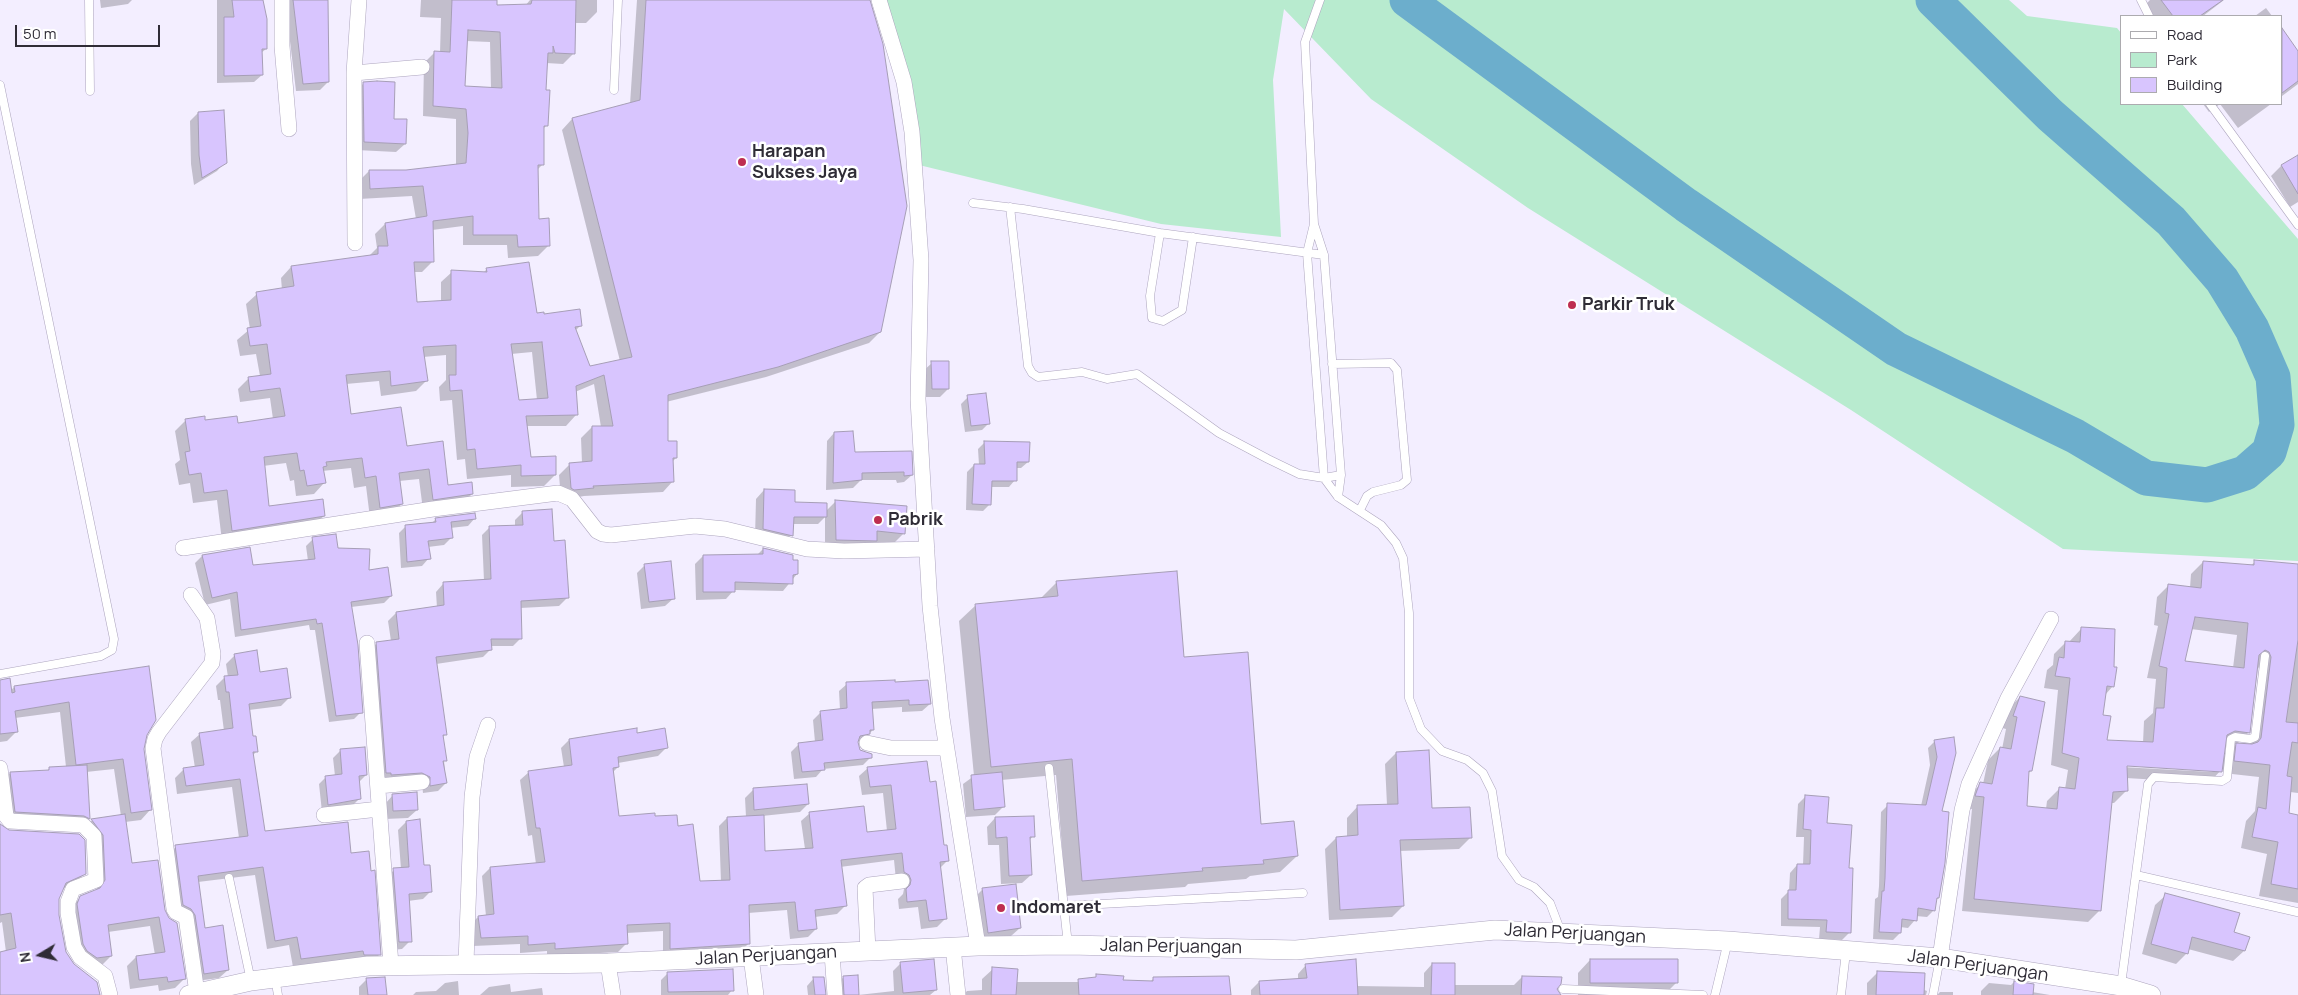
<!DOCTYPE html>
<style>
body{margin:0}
#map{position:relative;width:2298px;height:995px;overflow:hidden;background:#f3eeff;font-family:Manrope,sans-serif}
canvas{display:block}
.legend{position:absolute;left:2120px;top:15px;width:162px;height:90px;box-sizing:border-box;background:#fff;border:1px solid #acabaf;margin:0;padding:6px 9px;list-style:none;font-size:15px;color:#2f2c36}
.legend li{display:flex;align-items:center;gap:10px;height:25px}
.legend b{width:25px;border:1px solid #acabaf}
.north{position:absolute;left:15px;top:930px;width:50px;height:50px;-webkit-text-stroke:4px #fff;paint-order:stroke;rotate:261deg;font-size:14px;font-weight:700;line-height:20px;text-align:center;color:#2f2c36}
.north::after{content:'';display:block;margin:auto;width:18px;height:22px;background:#2f2c36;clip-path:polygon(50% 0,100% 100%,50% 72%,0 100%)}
.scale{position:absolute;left:15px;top:25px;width:145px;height:22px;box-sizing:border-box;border:2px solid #2f2c36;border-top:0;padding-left:6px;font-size:15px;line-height:18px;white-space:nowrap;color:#2f2c36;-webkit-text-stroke:4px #fff;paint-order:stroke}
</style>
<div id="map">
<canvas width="2298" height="995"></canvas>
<ul class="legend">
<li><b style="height:6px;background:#fff"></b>Road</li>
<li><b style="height:14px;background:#b8ebcf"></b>Park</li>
<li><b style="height:14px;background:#d8c5fe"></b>Building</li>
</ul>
<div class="north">N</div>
<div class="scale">50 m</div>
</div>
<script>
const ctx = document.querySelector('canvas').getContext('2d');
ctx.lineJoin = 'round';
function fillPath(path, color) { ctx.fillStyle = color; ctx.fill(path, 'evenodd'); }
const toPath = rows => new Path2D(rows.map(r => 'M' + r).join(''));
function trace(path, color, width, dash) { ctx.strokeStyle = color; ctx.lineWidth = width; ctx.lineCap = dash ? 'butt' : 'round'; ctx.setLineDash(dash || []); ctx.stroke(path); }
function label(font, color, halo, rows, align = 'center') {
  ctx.font = font + ' Manrope,sans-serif'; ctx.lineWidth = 5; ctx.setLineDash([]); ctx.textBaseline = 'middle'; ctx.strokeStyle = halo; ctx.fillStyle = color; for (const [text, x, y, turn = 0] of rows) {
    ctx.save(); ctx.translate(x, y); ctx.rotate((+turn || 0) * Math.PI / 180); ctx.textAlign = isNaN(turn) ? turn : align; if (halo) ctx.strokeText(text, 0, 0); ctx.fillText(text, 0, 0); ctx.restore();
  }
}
const green = toPath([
 [874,0,1406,0,1651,178,1488,56,1408,0,1933,0,2009,74,1971,33,1935,0,2009,0,2027,16,2117,28,2122,34,2122,104,2182,104,2298,239,2298,561,2063,549,1851,410,1528,208,1371,99,1284,9,1273,80,1281,237,1161,224,919,165]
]);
const shadow = toPath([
 [100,0,132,0,128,4,101,8],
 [217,0,262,0,266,49,261,53,262,75,254,82,217,83],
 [285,0,327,0,328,82,320,90,296,91],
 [421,0,496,0,495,6,525,6,530,0,597,0,597,12,586,23,574,23,574,53,563,64,546,63,545,91,546,126,542,130,543,164,537,170,537,220,548,246,538,256,508,258,507,245,463,245,463,226,432,230,432,262,422,272,413,272,415,304,441,302,441,282,452,272,483,273,487,269,536,314,581,325,575,331,589,367,620,361,562,130,572,119,630,104,637,0,869,0,880,332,869,343,766,377,666,402,667,442,676,458,672,462,673,481,663,492,584,496,563,500,561,499,559,475,570,464,582,463,581,438,592,427,601,427,594,384,575,392,576,415,566,426,526,426,530,459,555,475,544,486,511,487,511,475,467,479,465,459,457,460,452,400,440,401,439,387,446,380,446,355,423,357,426,381,416,391,381,396,379,381,346,384,350,415,406,447,441,442,447,486,472,494,461,505,423,510,419,479,399,481,402,504,391,514,370,518,366,486,354,488,351,468,322,471,324,483,314,494,296,496,294,480,290,481,286,463,263,466,268,507,324,516,313,526,222,541,217,500,193,503,190,483,179,485,175,464,180,460,175,431,186,420,237,424,273,419,270,398,240,402,238,389,249,378,260,376,256,354,240,356,237,340,250,329,246,304,257,294,282,290,281,278,291,267,369,256,377,248,375,234,385,224,416,219,412,196,359,199,358,182,369,171,407,171,456,166,456,119,423,116,424,63,435,52,440,53,441,18,420,17],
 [466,41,490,42,491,89,464,87],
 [532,352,537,400,518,401,511,354],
 [2150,0,2224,0,2203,16,2152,16,2144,6],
 [2266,8,2272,16,2255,16],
 [2282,30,2298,53,2298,84,2282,96],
 [364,83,393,120,405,144,396,152,356,150,356,91],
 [2203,104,2220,104,2209,112],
 [2220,104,2271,104,2238,128],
 [198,113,225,162,217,171,194,185,191,164,190,121],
 [2298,156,2298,202,2290,207,2271,176,2281,166],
 [932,363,948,389,940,397,924,397,923,371],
 [968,397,989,423,982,430,965,432,961,404],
 [834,433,853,454,912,475,904,482,897,483,896,480,861,480,853,488,826,490,827,441],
 [985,442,1028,462,1021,468,1015,468,1015,480,1009,487,991,487,990,504,983,511,966,510,967,472,974,465,979,465,978,449],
 [764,490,793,504,826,511,835,502,904,533,893,544,873,543,865,551,825,550,825,517,818,524,792,524,791,535,783,543,755,537,756,499],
 [523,512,553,542,567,598,559,606,520,608,521,638,513,646,490,646,491,649,483,657,436,664,446,734,442,738,446,783,438,791,423,793,422,785,384,783,369,651,377,643,391,641,388,621,396,613,437,608,436,592,443,584,484,581,482,535,490,527,515,526,515,520],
 [475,518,468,526,450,528,451,538,444,545,428,547,429,558,422,566,401,568,399,533,406,526,432,523,436,519],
 [313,539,337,549,367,571,391,596,384,603,351,607,361,712,354,719,329,722,315,630,310,630,309,625,235,637,230,599,205,605,195,563,202,556,252,567,308,561,306,546],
 [763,549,797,574,783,591,734,590,726,599,696,600,695,564,703,556,757,555],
 [2203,562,2250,566,2255,562,2298,565,2298,793,2290,792,2288,814,2298,816,2298,903,2259,896,2267,854,2241,848,2246,821,2255,811,2259,777,2223,773,2223,768,2209,783,2126,778,2126,791,2114,803,2111,803,2100,910,2088,922,1962,911,1972,809,1964,808,1968,796,1981,784,1983,784,1988,760,2000,748,2002,749,2006,729,2002,728,2008,709,2020,697,2031,771,2027,774,2025,807,2046,809,2047,801,2059,789,2065,789,2068,770,2051,765,2058,690,2044,688,2047,670,2053,665,2054,654,2066,642,2069,642,2081,629,2113,686,2105,695,2101,716,2106,741,2143,743,2144,721,2153,713,2156,679,2147,678,2158,626,2154,625,2157,597,2169,585,2190,588,2191,574],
 [2191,629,2237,635,2233,668,2184,662],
 [2257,665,2259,669,2250,745,2237,744,2249,732],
 [2224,743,2236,744,2222,758],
 [2121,765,2212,770,2212,772,2121,767],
 [645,565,674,598,665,606,641,609,637,573],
 [1057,582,1183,658,1260,825,1297,856,1280,872,1250,876,1246,879,1188,884,1185,887,1066,896,1056,775,1001,780,1003,807,995,815,966,817,963,784,974,776,959,621,976,605,1040,599],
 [235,655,289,698,281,706,249,710,252,738,257,751,252,756,264,832,350,854,380,954,371,963,293,967,289,945,267,949,255,875,198,882,204,929,228,970,219,978,196,981,167,855,176,847,239,838,232,787,177,794,175,778,184,769,195,768,191,742,200,734,224,731,220,700,218,700,216,686,224,678,228,677,226,664],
 [148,668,146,734,142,749,150,810,141,820,125,822,131,865,163,911,184,979,175,988,159,991,158,985,130,989,127,966,136,957,155,955,150,926,108,932,111,956,102,965,78,960,71,907,81,897,97,890,94,844,82,830,91,821,121,816,114,769,86,772,89,819,81,827,7,820,2,781,10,773,46,772,50,768,66,767,60,712,15,718,17,731,7,741,0,742,0,695,8,694,14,687],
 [927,681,930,704,922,711,902,712,902,707,871,709,873,730,861,741,857,742,859,751,871,757,863,765,823,769,816,777,794,779,791,752,799,744,815,742,813,720,820,713,840,710,839,691,847,684],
 [636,734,666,748,658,756,618,763,618,767,612,773,618,818,654,817,676,828,699,882,721,882,719,826,727,818,746,817,745,798,753,790,806,785,808,804,800,812,762,816,764,852,805,849,801,821,810,813,866,833,887,831,883,793,862,795,859,776,868,768,929,784,942,846,948,860,939,869,946,918,937,927,921,929,918,907,899,909,898,899,903,894,904,889,901,883,896,880,894,860,840,867,845,906,837,914,815,917,816,929,808,937,790,939,787,910,748,913,749,943,740,952,663,957,663,931,626,933,626,944,618,952,547,956,547,951,520,953,520,944,473,946,470,925,478,917,486,916,482,876,490,868,536,864,532,835,528,836,520,780,529,772,564,767,561,748,569,740],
 [1953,738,1941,812,1938,898,1935,901,1934,910,1927,917,1916,916,1915,920,1908,928,1900,927,1900,933,1893,940,1873,939,1875,899,1878,897,1879,886,1881,812,1888,805,1921,806,1930,765,1928,748,1935,741],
 [340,751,366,775,359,782,360,798,353,805,322,812,319,784,326,777,335,776,333,758],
 [1396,753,1431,810,1470,838,1459,849,1399,851,1403,906,1392,917,1329,920,1325,849,1336,838,1347,837,1347,818,1358,806,1387,805,1385,764],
 [393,795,417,810,408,818,385,819,385,804],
 [1806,796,1826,824,1848,869,1850,932,1842,940,1819,939,1820,927,1781,926,1781,899,1789,891,1790,873,1797,865,1803,865,1804,837,1796,837,1798,804],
 [995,818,1033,836,1029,841,1031,875,1022,883,1001,884,999,845,988,845,987,827],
 [406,822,431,891,423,899,408,901,410,941,402,949,391,950,386,878,394,870,401,869,398,830],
 [0,825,85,873,75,883,62,889,58,899,58,915,65,952,98,995,0,995,0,953,6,952,2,922,0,923],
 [1014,886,1020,928,1011,936,980,940,974,898,982,890],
 [2166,895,2233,933,2244,951,2233,961,2188,949,2186,954,2176,964,2142,954,2155,905],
 [1590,960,1677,982,1664,995,1578,995,1578,973],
 [901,963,936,990,930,995,836,995,836,984,844,977,858,995,894,991,893,971],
 [1432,964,1454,985,1514,985,1522,977,1556,989,1560,995,1251,995,1251,990,1259,982,1298,979,1298,974,1306,965,1356,986,1424,987,1424,973],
 [993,969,1016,982,1077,982,1093,979,1097,976,1122,981,1150,982,1153,979,1229,995,963,995,967,991,982,990,982,979],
 [1878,972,1927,991,1926,995,1867,995,1867,983],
 [668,973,732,990,728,995,661,995,661,980],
 [814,978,825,995,808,995,807,986],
 [367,979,386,995,359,995,359,987],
 [458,981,459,995,413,995,416,992,436,991,445,983],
 [2014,982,2032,992,2050,995,1981,995,1981,991,1989,983,2011,985],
 [510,984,511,992,542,988,543,995,480,995,489,987],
 [1940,992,1953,992,1953,995,1937,995]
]);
const river = toPath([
 [1407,0,1686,205,1896,349,2075,436,2146,478,2207,485,2245,473,2269,452,2277,425,2273,377,2252,329,2222,280,2171,221,2050,115,1933,0]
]);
const building = toPath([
 [232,0,263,0,267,19,267,49,262,49,263,75,224,76,224,17,234,17,232,0],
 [293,0,328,0,329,82,303,84,293,0],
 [452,0,497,0,497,5,531,4,532,0,576,0,575,54,555,53,553,46,553,53,548,53,546,90,550,90,548,126,544,126,544,165,538,165,539,219,549,218,550,246,518,247,517,235,473,235,473,216,433,221,434,262,414,262,417,302,451,300,451,270,487,272,486,268,529,262,537,313,544,312,544,314,580,309,582,326,575,327,590,366,632,357,572,118,640,100,646,0,870,0,883,44,907,206,881,332,778,367,668,395,668,441,677,441,677,458,673,458,674,482,593,486,594,488,574,490,571,488,569,463,592,461,592,426,613,426,604,375,576,386,578,415,526,416,531,457,556,456,556,475,521,476,521,465,477,469,475,449,467,450,462,390,450,391,449,375,456,375,456,345,423,347,428,381,391,386,390,371,346,375,351,414,401,407,407,446,443,441,448,485,472,482,473,494,433,500,429,469,399,473,403,504,380,508,376,476,365,478,362,458,326,462,327,466,323,467,326,483,307,486,304,470,300,471,297,453,264,457,269,506,323,499,325,516,232,531,227,490,204,493,201,473,189,475,185,452,190,451,185,419,205,416,205,420,237,416,238,423,285,416,280,388,250,392,248,377,271,374,267,344,250,346,247,328,261,326,256,292,294,286,291,266,378,254,378,246,388,246,385,223,427,216,423,186,370,189,369,170,406,170,466,163,468,133,466,109,433,106,434,51,450,52,452,0],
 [468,30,500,32,502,88,465,86,468,30],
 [542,342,548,398,519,400,511,344,542,342],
 [2161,0,2223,0,2200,16,2173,16,2161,0],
 [2282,28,2298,51,2298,81,2282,93,2282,28],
 [377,81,395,82,394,119,407,119,406,144,364,142,363,82,377,81],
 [224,110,227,163,202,178,199,155,198,112,224,110],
 [2298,155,2298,194,2281,165,2298,155],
 [931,361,949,361,949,389,932,389,931,361],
 [986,393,990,424,971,426,967,395,986,393],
 [853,431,855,452,912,451,913,475,904,476,904,472,862,473,862,480,833,483,834,432,853,431],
 [984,441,1030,442,1029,462,1017,462,1017,481,992,481,991,505,972,504,974,464,985,464,984,441],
 [764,489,795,490,795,502,827,503,827,517,794,517,793,536,763,529,764,489],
 [835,500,907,506,905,534,877,531,877,541,836,540,835,500],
 [552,509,554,541,565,540,569,598,521,601,522,639,491,639,492,650,436,657,447,735,443,735,447,761,443,761,447,783,430,786,430,777,422,773,391,775,391,773,386,773,376,642,399,639,396,612,444,605,443,582,491,579,489,526,523,525,522,511,552,509],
 [475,513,476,519,451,522,453,538,428,541,431,559,407,562,405,525,436,522,435,518,475,513],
 [336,534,338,548,370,549,369,570,388,567,392,596,351,602,358,645,363,713,336,716,322,623,317,624,316,619,241,630,237,592,212,598,202,555,250,547,253,565,315,559,312,537,336,534],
 [763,548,793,555,793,560,798,560,798,574,793,575,793,584,735,582,735,592,703,592,703,555,763,554,763,548],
 [2254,560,2298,564,2298,640,2286,722,2298,723,2298,743,2292,742,2287,776,2292,777,2289,813,2298,815,2298,889,2271,884,2278,842,2252,837,2258,807,2266,809,2270,765,2234,761,2236,743,2252,744,2258,742,2261,738,2271,657,2269,652,2265,650,2259,655,2250,733,2235,731,2227,735,2222,772,2127,766,2128,791,2113,792,2101,911,1974,899,1984,797,1975,796,1980,782,1992,784,2000,747,2011,749,2017,717,2013,716,2020,696,2045,702,2032,771,2029,771,2027,806,2057,809,2059,787,2075,789,2079,758,2062,753,2070,678,2055,676,2059,657,2064,658,2065,641,2080,642,2081,627,2115,629,2114,667,2117,667,2114,687,2107,686,2103,715,2111,716,2107,740,2153,742,2156,708,2164,708,2167,668,2159,666,2169,614,2165,613,2168,584,2201,588,2203,561,2254,565,2254,560],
 [2195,617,2248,623,2244,668,2185,661,2195,617],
 [671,561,675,599,649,602,644,564,671,561],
 [1177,571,1184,657,1248,652,1261,824,1294,821,1298,856,1263,860,1264,864,1202,868,1203,871,1082,881,1072,759,991,767,975,604,1058,596,1056,581,1177,571],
 [257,650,260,672,287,668,291,698,249,704,253,736,256,736,258,752,253,752,265,831,348,822,351,853,369,851,371,871,375,870,381,955,364,955,363,951,301,959,297,937,275,941,263,867,198,876,205,928,223,925,229,970,204,974,195,915,191,909,183,905,175,845,248,836,240,779,186,786,183,768,204,765,199,733,233,728,229,692,226,692,224,676,238,675,234,654,257,650],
 [149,666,156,720,147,735,144,749,152,810,131,813,123,759,76,765,69,702,15,711,18,732,0,734,0,680,10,678,12,693,15,692,14,686,149,666],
 [895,680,895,682,928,680,931,704,909,705,909,700,872,702,874,730,870,730,870,734,860,736,858,742,860,750,872,754,872,758,824,763,825,770,802,772,798,743,823,740,820,711,847,708,846,682,895,680],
 [637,728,637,733,665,728,668,748,618,757,619,767,613,768,619,816,655,813,655,816,677,815,678,826,693,824,700,881,730,880,727,817,764,815,765,851,813,848,809,812,864,806,867,832,896,829,891,785,870,787,867,767,927,761,930,782,936,781,944,845,947,845,949,861,940,862,947,919,929,921,926,900,907,902,906,889,910,885,911,880,909,875,904,872,902,853,841,860,847,906,815,910,817,929,798,931,795,902,749,905,750,944,670,949,670,923,627,925,628,944,555,949,555,943,528,945,528,936,481,938,478,916,494,914,490,867,545,862,540,828,536,828,528,771,572,765,569,739,637,728],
 [1954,737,1956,753,1942,811,1949,812,1945,863,1939,898,1937,898,1935,911,1918,908,1917,921,1902,919,1901,933,1879,932,1882,891,1884,891,1885,878,1887,803,1926,805,1937,757,1934,740,1954,737],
 [365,747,367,775,359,776,361,799,328,805,325,776,342,774,340,749,365,747],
 [1429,750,1432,808,1470,807,1472,838,1400,840,1404,906,1340,910,1336,837,1358,835,1357,805,1398,804,1396,752,1429,750],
 [87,765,90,819,84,816,15,812,10,772,49,770,49,767,87,765],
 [1002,772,1005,807,974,810,971,775,1002,772],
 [807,784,809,804,754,810,753,788,807,784],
 [417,792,418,810,393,811,392,794,417,792],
 [1805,795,1829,797,1827,823,1852,825,1849,868,1853,868,1851,933,1826,932,1827,920,1788,919,1788,890,1796,890,1797,864,1810,864,1811,830,1803,829,1805,795],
 [125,814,132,863,158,860,165,910,169,918,177,923,186,979,168,982,167,977,139,980,136,956,165,952,159,917,108,925,112,956,97,958,87,951,83,944,77,904,80,896,100,888,105,880,103,835,91,819,125,814],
 [1034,816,1035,837,1030,837,1032,875,1009,876,1007,837,996,838,995,817,1034,816],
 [420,819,424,865,430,865,432,892,409,894,412,942,399,942,393,868,409,867,406,821,420,819],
 [0,824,9,830,79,834,85,840,86,874,66,883,59,899,59,915,66,952,74,964,97,982,100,995,0,995,0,952,16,948,11,913,0,915,0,824],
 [1016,884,1021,928,988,933,982,888,1016,884],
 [2165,893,2240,913,2234,932,2250,937,2245,951,2192,937,2188,954,2151,944,2165,893],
 [934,959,937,990,903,993,900,962,934,959],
 [1356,959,1358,995,1260,995,1259,981,1307,978,1305,964,1356,959],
 [1590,959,1678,959,1678,983,1590,983,1590,959],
 [1432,963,1455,963,1455,995,1431,995,1432,963],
 [992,967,1018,969,1016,995,991,995,992,967],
 [733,969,734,991,668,992,667,972,733,969],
 [1877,971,1925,973,1924,995,1876,995,1877,971],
 [1096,974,1124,976,1123,980,1153,981,1153,977,1229,976,1231,995,1079,995,1078,979,1096,977,1096,974],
 [858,975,859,995,844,995,843,976,858,975],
 [1522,976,1562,977,1561,984,1557,989,1561,995,1521,995,1522,976],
 [385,977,387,995,368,995,366,978,385,977],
 [813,977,824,977,826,995,815,995,813,977],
 [2014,981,2034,984,2033,995,2013,995,2014,981]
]);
const service = toPath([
 [89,0,90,91],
 [1320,0,1305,42,1314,224,1324,255,1341,475,1338,497],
 [2141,0,2149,16],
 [0,85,114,639,112,650,101,656,0,674],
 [614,90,618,0],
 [2210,104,2298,225],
 [973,203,1023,209,1160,233,1324,255],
 [1010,207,1028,366,1032,373,1038,377,1082,372,1107,379,1137,374,1219,433,1268,459,1299,474,1324,478,1341,475],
 [1314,224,1307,253,1324,478,1338,497,1381,525,1396,543,1403,558,1409,613,1409,698,1421,729,1442,751,1467,760,1483,773,1492,791,1502,856,1519,880,1534,887,1550,903,1561,932],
 [1160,233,1150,296,1152,318,1163,321,1182,310,1193,237],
 [1332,364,1391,363,1397,370,1407,480,1401,485,1373,492,1367,496,1360,510],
 [1049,768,1068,945],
 [2136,875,2297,912],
 [229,878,251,981],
 [1064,906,1303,893],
 [275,978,278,995],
 [2121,985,2148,784,2154,777,2222,781,2227,778,2231,739,2235,737,2250,739,2255,737,2265,656],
 [1563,989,1703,995],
 [1715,995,1728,941],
 [1841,995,1846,952],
 [1933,995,1940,958]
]);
const minor = toPath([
 [282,0,282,46,289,129],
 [879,0,904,82,912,132,921,260,918,399,930,606,942,718,978,946],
 [354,73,422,67],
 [355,243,354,73,359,0],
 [183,548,433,509,558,493,572,499,597,531,603,534,611,535,695,526,725,529,807,549,844,551,927,549],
 [191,595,207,618,213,654,212,663,159,732,155,739,153,748,174,909,176,912,186,917,197,993],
 [367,643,391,965],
 [867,743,891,748,946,748],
 [0,768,6,816,10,821,83,825,94,836,96,880,73,889,68,902,68,913,74,947,80,957,105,976,110,995],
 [378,786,422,782],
 [324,815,379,809],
 [953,947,958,995],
 [868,951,865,888,869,885,902,881],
 [832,953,835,995],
 [751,957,756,995],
 [1940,958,1962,810,1969,784,2008,698,2051,619],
 [466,963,472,797,477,757,488,725],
 [608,963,613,995]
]);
const tertiary = toPath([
 [189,995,251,981,368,966,608,963,978,946,1068,945,1296,950,1495,930,1728,941,1940,958,2121,986,2151,995]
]);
const markers = [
 [742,162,5,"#be2e50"],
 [1572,305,5,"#be2e50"],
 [878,520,5,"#be2e50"],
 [1001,908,5,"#be2e50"]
];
const poiNames = [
 ["Harapan",752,152],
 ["Sukses Jaya",752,173],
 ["Parkir Truk",1582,305],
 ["Pabrik",888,520],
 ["Indomaret",1011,908]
];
const streetNames = [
 ["Jalan Perjuangan",1575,934,3],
 ["Jalan Perjuangan",1171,947,1],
 ["Jalan Perjuangan",766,956,-3],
 ["Jalan Perjuangan",1978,966,8]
];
fillPath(green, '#b8ebcf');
fillPath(shadow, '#0003');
trace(river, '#6caecc', 35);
fillPath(building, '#d8c5fe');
trace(building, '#a69eb6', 1);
trace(service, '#ada5be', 9);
trace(minor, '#ada5be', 16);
trace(tertiary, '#ada5be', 20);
trace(service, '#fff', 8);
trace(minor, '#fff', 15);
trace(tertiary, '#fff', 19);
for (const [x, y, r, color] of markers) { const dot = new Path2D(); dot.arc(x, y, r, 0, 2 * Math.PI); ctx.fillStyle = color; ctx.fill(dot); trace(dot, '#fff', 2); }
label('bold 18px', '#2f2c36', '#fff', poiNames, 'left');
label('18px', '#2f2c36', '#fff', streetNames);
</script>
